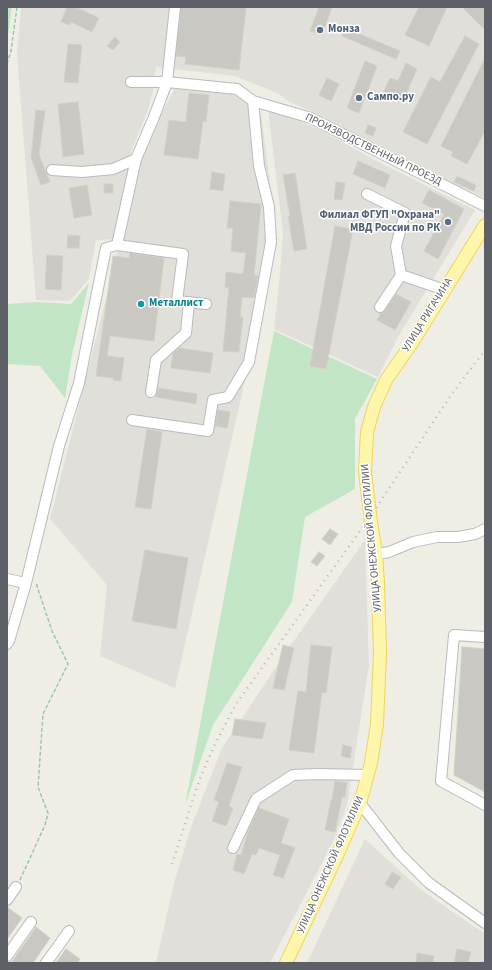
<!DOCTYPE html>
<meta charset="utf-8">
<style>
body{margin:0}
#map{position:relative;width:492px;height:970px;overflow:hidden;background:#efeee5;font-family:"Source Sans 3",sans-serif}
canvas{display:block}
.frame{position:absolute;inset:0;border:8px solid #5d6066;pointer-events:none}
</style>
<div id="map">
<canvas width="492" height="970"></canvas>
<div class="frame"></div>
</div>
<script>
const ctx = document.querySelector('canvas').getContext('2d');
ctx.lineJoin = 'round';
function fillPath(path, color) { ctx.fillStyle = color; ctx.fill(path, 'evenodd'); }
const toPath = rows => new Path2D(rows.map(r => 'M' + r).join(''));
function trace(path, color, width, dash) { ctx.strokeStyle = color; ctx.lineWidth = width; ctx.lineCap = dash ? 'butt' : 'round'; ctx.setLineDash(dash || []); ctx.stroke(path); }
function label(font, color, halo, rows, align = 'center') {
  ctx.font = font + ' "Source Sans 3",sans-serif'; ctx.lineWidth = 3; ctx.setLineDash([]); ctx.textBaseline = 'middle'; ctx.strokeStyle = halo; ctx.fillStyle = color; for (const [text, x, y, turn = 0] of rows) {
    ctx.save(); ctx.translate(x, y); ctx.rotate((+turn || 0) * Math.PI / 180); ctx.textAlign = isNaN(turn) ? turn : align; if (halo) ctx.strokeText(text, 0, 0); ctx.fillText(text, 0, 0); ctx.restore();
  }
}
const industrial = toPath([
 [21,7,485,7,485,198,412,165,322,116,290,102,279,94,235,76,156,67,154,87,148,110,131,152,116,239,96,240,89,279,70,301,36,300,17,54],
 [175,88,234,94,261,113,277,237,241,398,175,688,100,656,107,585,50,519,145,145],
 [268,110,287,116,323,131,373,159,475,210,398,337,378,377,274,329,280,274,283,233],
 [365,540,369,665,347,805,333,842,270,963,156,963,174,883,191,827,222,748,286,652],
 [365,839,420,889,473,926,485,933,485,963,307,963]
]);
const green = toPath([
 [7,7,12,7,7,42],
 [89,283,72,355,65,398,40,366,7,364,7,304,36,302,71,304],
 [274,331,377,379,355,419,355,489,305,517,292,602,213,725,185,805]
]);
const building = toPath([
 [67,7,75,7,99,18,92,32,71,22,70,25,61,22,67,7],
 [181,7,246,7,239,70,185,64,186,57,176,56,181,7],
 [319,7,332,7,322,35,310,31,319,7],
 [419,7,447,7,429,46,405,35,419,7],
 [462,7,485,7,485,30,462,7],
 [345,28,400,51,396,59,342,36,345,28],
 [465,36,479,44,427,144,403,132,431,77,440,82,465,36],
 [115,37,120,42,113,50,107,46,115,37],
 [68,44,82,45,78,83,64,82,68,44],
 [485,58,485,131,467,164,451,156,453,152,441,146,485,58],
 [365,61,377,66,359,113,347,108,365,61],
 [406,63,417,69,403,101,383,93,390,78,398,81,406,63],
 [327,78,339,84,331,101,319,95,327,78],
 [189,93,209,95,206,122,203,121,198,159,164,155,169,120,186,122,189,93],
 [78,102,84,154,63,157,58,104,78,102],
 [36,110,45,111,39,155,50,182,41,185,31,157,36,110],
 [368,125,376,128,373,136,365,133,368,125],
 [358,161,390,175,385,188,353,174,358,161],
 [212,172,225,174,223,191,210,189,212,172],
 [295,173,307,249,294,251,288,216,290,216,283,175,295,173],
 [457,176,476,185,474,191,454,182,457,176],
 [336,182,345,183,342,200,334,199,336,182],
 [104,184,113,184,113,193,104,193,104,184],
 [87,185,92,215,74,218,69,188,87,185],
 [429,190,464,209,438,259,424,251,444,214,422,203,429,190],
 [230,201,261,204,254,275,258,276,254,298,242,297,240,317,243,317,239,352,223,351,229,288,225,287,226,272,243,274,246,253,231,251,233,228,227,228,230,201],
 [335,226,353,229,326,369,310,366,335,226],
 [68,235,80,236,79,248,67,248,68,235],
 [130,253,164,258,154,341,110,336,107,356,124,358,121,381,113,380,114,378,96,376,113,256,129,258,130,253],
 [47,255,63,256,61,290,45,289,47,255],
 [396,294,411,302,395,330,377,320,381,313,385,311,396,294],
 [179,348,213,353,210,373,171,368,173,353,179,348],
 [158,388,197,394,196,404,156,397,158,388],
 [218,410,230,412,227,428,215,426,218,410],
 [147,429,162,432,151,509,135,507,147,429],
 [330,529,338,534,330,545,322,539,330,529],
 [145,550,188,558,176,629,132,621,145,550],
 [319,552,325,556,317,566,311,562,319,552],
 [283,645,294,648,284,690,273,688,283,645],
 [311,645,332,647,326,693,322,692,314,753,289,750,298,691,306,692,311,645],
 [462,647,485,649,485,792,454,775,462,647],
 [235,719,266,723,262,739,232,735,235,719],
 [343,745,352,747,350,758,341,756,343,745],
 [227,763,242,767,229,806,233,808,226,826,212,821,219,802,214,800,227,763],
 [335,781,347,783,345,797,342,797,335,832,325,830,331,800,332,800,335,781],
 [259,808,289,819,281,843,295,848,283,878,273,875,280,855,259,848,256,855,252,854,244,874,233,870,237,854,241,855,249,829,259,808],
 [392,872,401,877,393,889,385,884,392,872],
 [7,907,22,918,7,939,7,907],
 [36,927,50,938,33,963,11,963,36,927],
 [66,949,80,959,77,963,56,963,66,949],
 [457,949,471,952,468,963,454,963,457,949],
 [417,953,434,956,433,963,416,963,417,953]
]);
const path = toPath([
 [7,64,11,51,17,7],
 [20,880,45,825,48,813,38,787,43,714,68,664,52,631,36,583]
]);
const minor = toPath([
 [131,82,167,82,237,89,253,101,311,118,485,206],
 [52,170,82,172,113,169,136,159],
 [367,194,405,213,396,246,401,275],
 [117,245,136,159,154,117,167,82,175,7],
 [380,307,401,275,445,290],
 [151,392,156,360,186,333,189,302],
 [132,420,208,431,213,400,228,397,249,362,271,242,269,207,259,166,253,101],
 [376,554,389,552,413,542,437,537,458,537,475,534,485,529],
 [7,579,26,583],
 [485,637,454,635,441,781,485,805],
 [7,644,9,641,26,583,59,446,79,383,106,248,117,245,183,254,177,301,206,304],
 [362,796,360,803,399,853,429,883,485,923],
 [233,848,256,799,293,775,319,774,368,775],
 [7,900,16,887],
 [7,956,31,922],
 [46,963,69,931]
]);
const major = toPath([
 [286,963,336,858,360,803,371,763,377,724,380,653,378,583,376,554,371,522,365,472,367,432,374,407,386,380,412,343,485,225]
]);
const rail = toPath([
 [172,864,199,781,214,746,236,704,370,517,451,395,485,350]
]);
const markers = [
 [320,30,4,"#5c6f8a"],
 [359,98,4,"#5c6f8a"],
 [448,222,4,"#5c6f8a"],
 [141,304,4,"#0f9aa8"]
];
const serviceNames = [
 ["Монза",328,30],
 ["Сампо.ру",367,98],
 ["Филиал ФГУП \"Охрана\"",440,216,"right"],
 ["МВД России по РК",440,229,"right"]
];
const streetNames = [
 ["ПРОИЗВОДСТВЕННЫЙ ПРОЕЗД",373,150,26],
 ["УЛИЦА РИГАЧИНА",428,315,-58],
 ["УЛИЦА ОНЕЖСКОЙ ФЛОТИЛИИ",372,538,-95],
 ["УЛИЦА ОНЕЖСКОЙ ФЛОТИЛИИ",331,865,-66]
];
const cultureNames = [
 ["Металлист",149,304]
];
fillPath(industrial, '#e1dfd9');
fillPath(green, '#c2e6c5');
fillPath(building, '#cac8c2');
trace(building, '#d4d0c4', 1);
trace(minor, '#b8babf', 12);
trace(major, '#f0d35d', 14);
trace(path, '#9bc7ac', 1.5, [4, 2]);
trace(minor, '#fff', 10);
trace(major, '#fef7ab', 12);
trace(rail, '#b6b7b7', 2.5, [1, 5]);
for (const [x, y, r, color] of markers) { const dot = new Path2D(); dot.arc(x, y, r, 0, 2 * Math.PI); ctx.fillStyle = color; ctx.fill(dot); trace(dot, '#fff', 1.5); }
label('bold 11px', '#4e5e75', '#fff', serviceNames, 'left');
label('11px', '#5d6066', '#fff', streetNames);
label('bold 11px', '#0d838f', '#fff', cultureNames, 'left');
</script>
